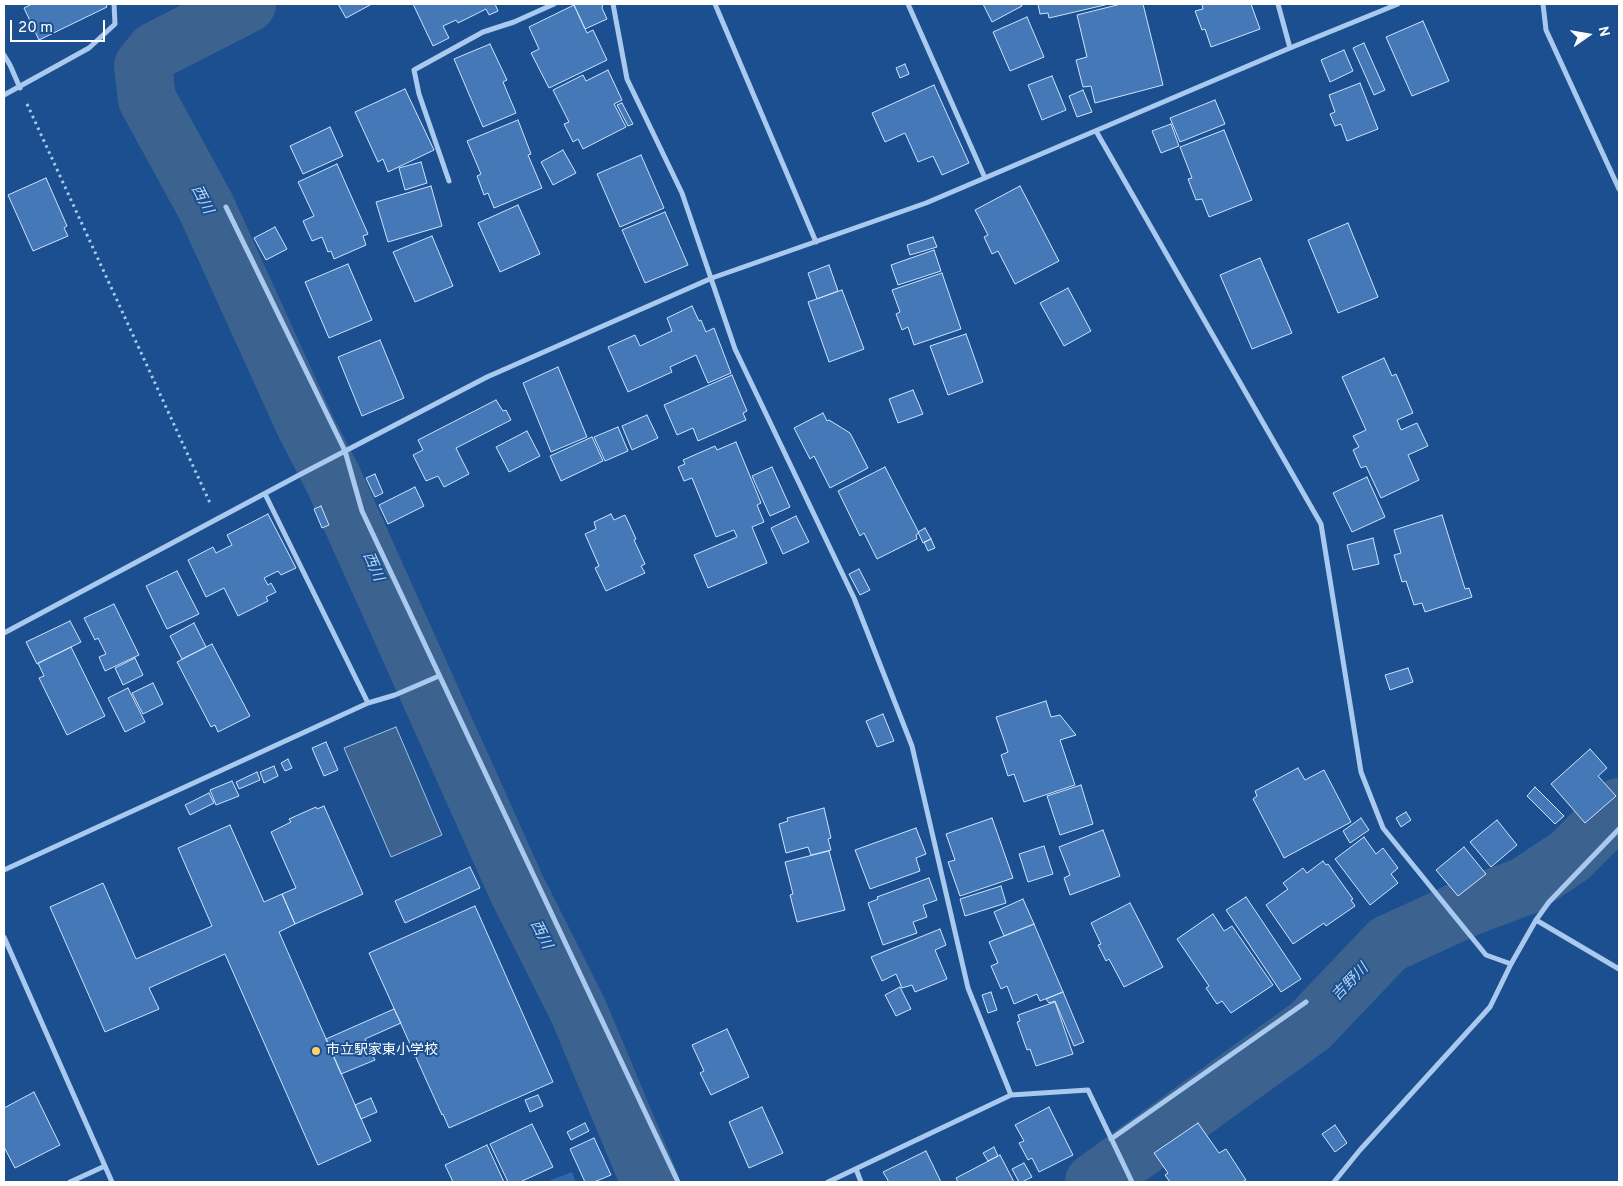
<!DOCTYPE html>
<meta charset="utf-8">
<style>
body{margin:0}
#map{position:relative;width:1623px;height:1186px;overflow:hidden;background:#1b4f8f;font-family:Overpass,sans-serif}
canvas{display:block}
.frame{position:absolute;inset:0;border:5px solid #fff;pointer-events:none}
.north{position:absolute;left:1563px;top:10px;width:50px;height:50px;-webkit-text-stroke:4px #1b4f8f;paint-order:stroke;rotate:77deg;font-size:14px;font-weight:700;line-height:20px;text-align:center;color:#fff}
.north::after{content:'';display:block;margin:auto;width:18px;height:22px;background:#fff;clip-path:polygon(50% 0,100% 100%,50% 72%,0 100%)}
.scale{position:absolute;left:10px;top:20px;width:95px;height:22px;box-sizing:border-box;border:2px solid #fff;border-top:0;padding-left:6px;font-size:15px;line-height:18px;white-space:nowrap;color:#fff;-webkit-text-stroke:4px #1b4f8f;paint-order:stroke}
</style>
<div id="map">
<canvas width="1623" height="1186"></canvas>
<div class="frame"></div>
<div class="north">N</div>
<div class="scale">20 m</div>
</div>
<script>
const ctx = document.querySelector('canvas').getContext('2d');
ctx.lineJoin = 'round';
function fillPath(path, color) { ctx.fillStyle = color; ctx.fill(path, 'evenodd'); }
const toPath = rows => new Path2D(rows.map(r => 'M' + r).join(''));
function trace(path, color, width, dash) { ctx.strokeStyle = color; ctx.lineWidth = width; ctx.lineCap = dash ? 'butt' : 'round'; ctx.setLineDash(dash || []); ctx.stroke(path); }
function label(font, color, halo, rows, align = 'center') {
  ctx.font = font + ' Overpass,"Noto Sans JP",sans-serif'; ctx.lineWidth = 4; ctx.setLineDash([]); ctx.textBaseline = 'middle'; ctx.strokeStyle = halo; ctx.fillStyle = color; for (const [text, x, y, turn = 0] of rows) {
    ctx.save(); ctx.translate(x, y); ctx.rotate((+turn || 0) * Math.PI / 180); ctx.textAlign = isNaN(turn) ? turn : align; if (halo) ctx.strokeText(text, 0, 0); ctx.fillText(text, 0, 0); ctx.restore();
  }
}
const green = toPath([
 [572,1172,576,1182,546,1182]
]);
const water = toPath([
 [396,727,442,835,391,857,344,748,396,727]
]);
const river = toPath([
 [247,4,155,51,143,66,147,99,206,207,306,427,333,479,517,889,578,1010,650,1182],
 [1094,1182,1310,1026,1388,944,1469,907,1525,886,1570,856,1619,807]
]);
const building = toPath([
 [32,4,106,4,107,7,39,40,24,8,32,4],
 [338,4,369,4,370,5,346,18,338,4],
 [413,4,495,4,498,11,489,15,486,9,458,23,456,20,443,26,449,38,433,46,413,4],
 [577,4,603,4,602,8,607,19,585,29,574,5,577,4],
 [983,4,1021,4,1022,6,992,22,983,4],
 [1038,4,1109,4,1049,18,1048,13,1040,14,1038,4],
 [1121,4,1143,4,1163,85,1095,103,1091,86,1083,87,1076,60,1087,57,1077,15,1121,4],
 [1202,4,1251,4,1260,29,1211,47,1205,29,1202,30,1195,11,1203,9,1202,4],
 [574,5,587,33,593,30,607,60,549,88,531,53,539,49,529,27,574,5],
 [1027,17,1044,57,1010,71,993,32,1027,17],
 [1423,21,1449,81,1412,96,1386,37,1423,21],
 [1364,43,1385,90,1374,95,1353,48,1364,43],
 [490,44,507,80,503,82,516,113,483,127,454,59,490,44],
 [1344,50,1353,71,1330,82,1321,60,1344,50],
 [905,64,909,74,900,78,896,68,905,64],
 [608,70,622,100,614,104,626,127,583,149,578,139,573,142,564,124,569,122,553,90,583,75,586,81,608,70],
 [1052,76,1066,110,1042,120,1028,85,1052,76],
 [1360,83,1378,129,1347,141,1341,124,1335,126,1330,114,1335,112,1329,95,1360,83],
 [934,85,969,163,942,175,933,156,918,162,905,133,885,142,872,113,934,85],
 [405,89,434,150,388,172,383,159,378,162,355,112,405,89],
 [1083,90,1092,112,1077,117,1069,96,1083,90],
 [1215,100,1225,124,1180,142,1170,118,1215,100],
 [622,103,633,124,628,126,617,105,622,103],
 [518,120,531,154,528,155,542,188,494,208,488,193,484,195,477,176,481,174,467,141,518,120],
 [1171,124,1179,146,1161,153,1152,131,1171,124],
 [330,127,343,156,303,174,290,146,330,127],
 [1224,130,1252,200,1209,217,1202,199,1196,200,1188,179,1192,178,1180,147,1224,130],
 [563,150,576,173,553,185,541,162,563,150],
 [641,155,664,208,620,227,597,174,641,155],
 [421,162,427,183,405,190,399,168,421,162],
 [337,164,368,234,363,236,366,245,334,259,331,251,328,252,322,237,312,241,303,221,314,216,298,182,337,164],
 [46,178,67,226,64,228,68,236,33,251,8,195,46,178],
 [431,186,442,226,388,242,376,202,431,186],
 [1020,186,1059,261,1015,284,998,251,992,254,984,237,988,235,975,210,1020,186],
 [518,205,540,254,500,272,478,223,518,205],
 [665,212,688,265,645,283,622,230,665,212],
 [1348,223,1378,297,1338,313,1308,240,1348,223],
 [275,227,287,249,266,260,254,238,275,227],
 [432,236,453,286,415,302,393,252,432,236],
 [933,237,937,247,910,255,907,245,933,237],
 [934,250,941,271,898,285,891,265,934,250],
 [1260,258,1292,333,1252,349,1220,275,1260,258],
 [348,264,372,320,329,338,305,282,348,264],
 [829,265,838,291,817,299,808,273,829,265],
 [942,273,961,329,914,345,908,327,902,330,896,314,900,312,892,290,942,273],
 [1068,288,1091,331,1064,346,1040,303,1068,288],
 [842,290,864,349,829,362,808,302,842,290],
 [692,306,699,321,701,320,706,332,714,328,731,373,708,383,696,355,670,367,672,372,628,392,608,347,635,335,640,346,672,331,667,318,692,306],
 [966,334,983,382,948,395,930,346,966,334],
 [380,340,404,398,362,416,338,357,380,340],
 [1384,358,1392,376,1396,374,1413,413,1397,420,1401,430,1417,423,1428,446,1408,455,1419,480,1381,498,1366,466,1361,468,1353,450,1359,447,1353,436,1366,430,1342,377,1384,358],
 [558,367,587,437,551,452,523,383,558,367],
 [732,375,747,411,743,413,746,420,698,441,693,428,677,435,664,405,732,375],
 [913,390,923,414,898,423,889,399,913,390],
 [496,400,503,411,506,410,511,420,456,448,469,474,444,487,438,476,426,481,413,455,423,450,418,440,496,400],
 [823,413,827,421,829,420,850,433,868,468,830,488,814,456,810,459,794,428,823,413],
 [647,415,658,438,632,450,622,426,647,415],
 [618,427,628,451,605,461,594,437,618,427],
 [527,431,540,456,509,472,496,447,527,431],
 [592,437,603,461,561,481,550,456,592,437],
 [736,442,761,503,757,505,764,522,752,527,767,563,708,588,694,555,737,537,734,530,716,537,692,478,684,481,678,467,685,464,683,460,715,446,717,450,736,442],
 [772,467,790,507,770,516,752,476,772,467],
 [885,467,919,533,916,535,917,539,877,559,864,533,860,536,838,491,885,467],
 [375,474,383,493,375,497,366,478,375,474],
 [1367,477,1385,517,1352,532,1333,493,1367,477],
 [415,487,424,506,388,524,379,505,415,487],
 [321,506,329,525,322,528,314,509,321,506],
 [268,514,296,568,281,575,278,571,264,578,268,585,271,583,276,592,266,597,268,601,238,616,224,588,206,597,188,560,213,547,216,553,232,545,227,535,268,514],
 [611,514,614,520,625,515,636,539,634,540,645,564,641,566,645,573,606,591,595,568,599,566,585,534,596,529,594,522,611,514],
 [1442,515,1465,589,1469,588,1472,597,1425,612,1422,603,1414,605,1406,581,1402,582,1394,555,1401,553,1394,530,1442,515],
 [796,516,809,542,783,554,771,528,796,516],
 [925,528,931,539,923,543,918,532,925,528],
 [1373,538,1379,564,1353,570,1347,545,1373,538],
 [931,539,935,548,928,551,924,542,931,539],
 [859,569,870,590,860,595,849,574,859,569],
 [177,571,199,614,167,629,146,586,177,571],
 [114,604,139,655,105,671,99,657,106,654,98,638,95,640,84,618,114,604],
 [70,621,81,642,37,664,26,642,70,621],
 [194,623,206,647,182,659,170,636,194,623],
 [212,644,250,716,218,732,215,725,211,727,177,662,212,644],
 [71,647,105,716,67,735,39,678,44,676,38,663,71,647],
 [135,658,143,675,123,685,115,668,135,658],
 [1408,668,1413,682,1390,690,1385,675,1408,668],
 [153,683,163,704,143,714,132,693,153,683],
 [128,688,145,722,125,732,108,698,128,688],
 [1046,701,1051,717,1060,715,1076,735,1060,740,1075,785,1024,802,1014,774,1008,776,1001,755,1008,752,996,717,1046,701],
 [883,714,894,741,877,747,866,721,883,714],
 [326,742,338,770,324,776,312,748,326,742],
 [1590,749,1607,768,1598,776,1616,796,1585,823,1551,784,1590,749],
 [288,759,292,768,285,771,281,763,288,759],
 [274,766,278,776,264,783,260,772,274,766],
 [1298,768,1305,780,1324,770,1351,822,1284,858,1253,799,1257,796,1255,791,1298,768],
 [257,772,260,780,239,789,236,782,257,772],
 [232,781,239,796,216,805,210,790,232,781],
 [1081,785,1093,824,1060,835,1047,796,1081,785],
 [1535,787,1564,816,1555,824,1527,796,1535,787],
 [209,793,214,803,190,815,185,805,209,793],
 [324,806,363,894,295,924,282,894,296,888,271,832,291,822,289,819,316,807,317,809,324,806],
 [824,808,831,838,828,839,831,850,811,855,808,847,786,853,779,824,788,821,787,818,824,808],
 [1406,812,1411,820,1401,827,1396,818,1406,812],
 [992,818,1013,878,960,896,948,862,955,860,946,834,992,818],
 [1361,818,1369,830,1350,843,1343,831,1361,818],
 [1497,820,1517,845,1491,867,1470,842,1497,820],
 [230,825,264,902,282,894,295,924,279,932,371,1141,318,1165,225,954,149,988,159,1009,105,1032,50,907,103,883,136,959,212,926,178,848,230,825],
 [916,828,926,854,916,858,920,871,870,889,855,850,916,828],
 [1103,830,1120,876,1070,895,1064,878,1070,875,1059,847,1103,830],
 [1364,837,1376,854,1383,848,1398,868,1391,874,1398,883,1370,905,1335,859,1364,837],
 [1044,846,1053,874,1028,882,1019,854,1044,846],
 [1464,847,1486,874,1458,896,1436,870,1464,847],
 [829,851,845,910,797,922,790,895,793,894,785,862,829,851],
 [1323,861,1326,865,1328,864,1353,899,1351,900,1355,906,1326,926,1324,923,1293,944,1266,905,1288,889,1283,883,1303,868,1307,873,1323,861],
 [470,867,480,888,405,923,395,901,470,867],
 [929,878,937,900,923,905,927,917,913,922,917,933,883,945,868,903,878,899,877,897,929,878],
 [1001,886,1006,903,965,916,960,899,1001,886],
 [1246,897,1301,979,1281,992,1226,910,1246,897],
 [1023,899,1034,924,1004,936,994,912,1023,899],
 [1130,903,1163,967,1124,987,1109,959,1106,961,1098,945,1101,944,1091,923,1130,903],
 [475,906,553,1082,449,1128,443,1114,442,1115,369,953,475,906],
 [1213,914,1224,931,1232,926,1273,985,1231,1013,1222,1001,1217,1004,1206,988,1209,986,1177,939,1213,914],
 [1034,924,1063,992,1040,1001,1037,994,1014,1004,1007,986,1001,989,991,966,998,963,989,942,1034,924],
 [940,929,946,945,935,950,947,979,915,992,912,985,902,988,896,974,882,981,871,957,940,929],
 [900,987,911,1009,896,1016,885,995,900,987],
 [991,992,997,1010,988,1013,982,995,991,992],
 [1063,992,1084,1042,1074,1046,1055,1001,1049,1003,1046,999,1063,992],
 [1055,1002,1073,1054,1036,1066,1030,1049,1027,1050,1017,1022,1020,1021,1018,1015,1055,1002],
 [394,1009,401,1023,365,1039,375,1060,341,1074,326,1039,394,1009],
 [727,1029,749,1077,711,1095,700,1073,704,1071,692,1045,727,1029],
 [34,1092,60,1145,15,1168,4,1147,4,1108,34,1092],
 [538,1095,543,1106,530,1112,525,1100,538,1095],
 [371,1098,377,1112,361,1119,355,1105,371,1098],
 [762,1107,783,1153,749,1168,729,1122,762,1107],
 [1049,1107,1073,1155,1039,1172,1032,1158,1028,1160,1019,1143,1024,1141,1015,1125,1049,1107],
 [585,1123,589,1131,571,1140,567,1132,585,1123],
 [1198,1123,1219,1153,1226,1149,1246,1180,1242,1182,1170,1182,1165,1175,1168,1173,1154,1153,1198,1123],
 [532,1124,553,1167,520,1182,508,1182,490,1144,532,1124],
 [1335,1125,1347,1143,1335,1152,1322,1134,1335,1125],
 [594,1138,611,1175,594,1182,585,1182,570,1149,594,1138],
 [487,1145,504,1182,453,1182,445,1165,487,1145],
 [994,1147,998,1156,988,1161,983,1153,994,1147],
 [926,1151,941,1182,889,1182,883,1172,926,1151],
 [1000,1155,1014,1182,958,1182,956,1178,1000,1155],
 [1024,1163,1032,1177,1022,1182,1019,1182,1012,1169,1024,1163]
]);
const path = toPath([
 [27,104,210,503]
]);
const minor = toPath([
 [613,4,627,79,682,193,735,349,854,598,912,746,968,988,1011,1095,1088,1090,1132,1182],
 [715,4,816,242],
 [908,4,985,178],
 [1278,4,1290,48],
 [1543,4,1546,30,1619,189],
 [4,55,10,65,20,88],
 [4,95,89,48,115,24,114,4],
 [1096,131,1321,524,1361,772,1383,828,1486,955,1511,964],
 [449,181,419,94,414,70,483,32,514,22,554,4],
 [226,207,345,451,362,511,678,1182],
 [265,494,368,703],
 [4,633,303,473,487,377,712,278,926,203,1290,48,1398,4],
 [4,870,368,703,395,695,439,676],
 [1536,920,1619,969],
 [4,937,112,1182],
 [1111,1139,1306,1002],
 [856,1169,861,1182],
 [70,1182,105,1166],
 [828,1182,1011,1095],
 [1334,1182,1360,1150,1490,1007,1511,964,1536,920,1549,902,1619,829]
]);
const markers = [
 [316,1051,5,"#ffd166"]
];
const poiNames = [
 ["市立駅家東小学校",326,1051]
];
const waterNames = [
 ["西川",201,200,63],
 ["西川",372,567,66],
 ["西川",540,935,63],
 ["吉野川",1351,983,-46]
];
fillPath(green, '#2e69ad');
fillPath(water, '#3c6290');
trace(water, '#9cc4f0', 1);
trace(river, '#3c6290', 58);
fillPath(building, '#4478b7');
trace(building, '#cfe3fa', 1);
trace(path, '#a9c9ee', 3, [2.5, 4]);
trace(minor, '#a9c9ee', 5);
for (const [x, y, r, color] of markers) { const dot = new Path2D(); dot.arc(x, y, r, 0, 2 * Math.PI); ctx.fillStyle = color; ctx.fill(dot); trace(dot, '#1b4f8f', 2); }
label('14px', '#fff', '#1b4f8f', poiNames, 'left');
label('italic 15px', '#b5d3f5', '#1b4f8f', waterNames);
</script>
